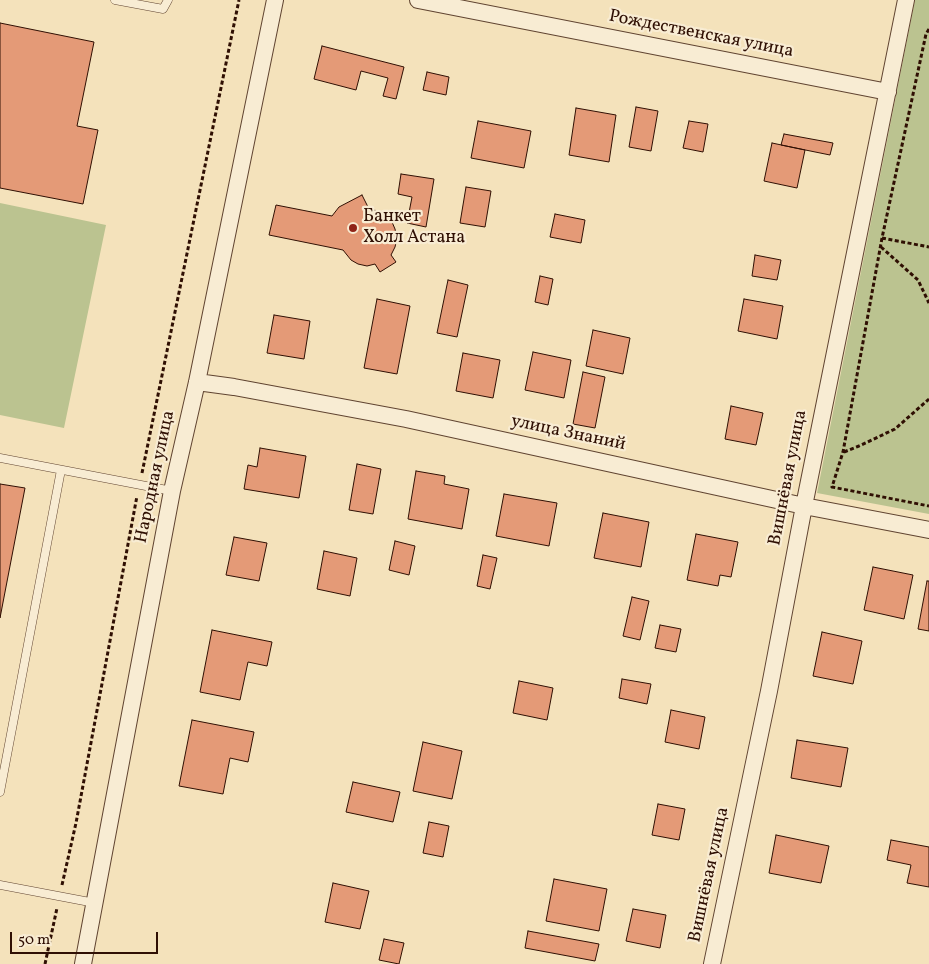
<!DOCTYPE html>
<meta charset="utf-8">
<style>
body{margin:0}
#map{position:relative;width:929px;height:964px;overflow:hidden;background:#f4e2bb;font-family:Vollkorn,serif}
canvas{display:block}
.scale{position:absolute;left:10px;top:932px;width:148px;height:22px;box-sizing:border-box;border:2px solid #2f0f03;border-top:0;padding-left:6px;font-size:15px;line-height:18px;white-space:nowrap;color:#2f0f03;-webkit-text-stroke:4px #f8ecd3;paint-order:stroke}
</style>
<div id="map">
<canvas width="929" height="964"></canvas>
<div class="scale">50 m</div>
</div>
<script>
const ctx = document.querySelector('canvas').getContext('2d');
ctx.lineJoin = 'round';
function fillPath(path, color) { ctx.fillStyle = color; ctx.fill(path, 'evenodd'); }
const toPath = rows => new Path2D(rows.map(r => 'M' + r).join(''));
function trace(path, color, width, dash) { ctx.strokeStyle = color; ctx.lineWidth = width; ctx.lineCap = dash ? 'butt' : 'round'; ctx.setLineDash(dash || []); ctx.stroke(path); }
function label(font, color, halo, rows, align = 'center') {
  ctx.font = font + ' Vollkorn,serif'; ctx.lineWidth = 4.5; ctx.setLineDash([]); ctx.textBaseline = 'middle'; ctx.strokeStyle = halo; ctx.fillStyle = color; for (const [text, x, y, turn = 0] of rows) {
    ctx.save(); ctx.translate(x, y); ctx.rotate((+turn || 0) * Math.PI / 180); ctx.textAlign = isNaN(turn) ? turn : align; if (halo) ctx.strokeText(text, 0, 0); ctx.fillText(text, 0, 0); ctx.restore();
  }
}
const green = toPath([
 [915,0,929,0,929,514,817,493],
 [0,203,106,225,64,428,0,415]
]);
const building = toPath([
 [0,23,94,42,77,126,98,130,83,204,0,188,0,23],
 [322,46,404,67,396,99,383,96,388,78,361,71,356,90,314,79,322,46],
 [427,72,449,77,446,95,423,90,427,72],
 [636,107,658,111,651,151,629,147,636,107],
 [576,108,616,115,609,162,569,155,576,108],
 [478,121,531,131,524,168,471,158,478,121],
 [689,121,708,124,703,152,683,148,689,121],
 [784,134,833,143,830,155,781,145,784,134],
 [772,143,805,150,797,188,764,181,772,143],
 [401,174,434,179,426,227,407,223,412,197,398,194,401,174],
 [466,187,491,191,485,227,460,223,466,187],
 [362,195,369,209,378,211,386,215,392,222,395,229,397,238,395,247,391,255,396,262,380,272,375,264,367,266,358,264,351,260,343,250,269,235,276,205,332,216,339,207,362,195],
 [555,214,585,220,581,243,550,237,555,214],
 [755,255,781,260,777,280,752,276,755,255],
 [540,276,553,279,548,305,535,302,540,276],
 [448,280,468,285,457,337,437,333,448,280],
 [377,299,410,306,397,374,364,368,377,299],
 [744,299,783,306,777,339,738,331,744,299],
 [274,315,310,321,304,359,267,353,274,315],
 [593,330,630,338,623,374,586,366,593,330],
 [533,352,571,360,564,398,525,390,533,352],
 [463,353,500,360,493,398,456,391,463,353],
 [583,372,605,377,595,428,573,424,583,372],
 [731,406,763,413,756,445,725,439,731,406],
 [260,448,306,456,299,498,244,489,248,465,257,467,260,448],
 [357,464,381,469,373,514,349,510,357,464],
 [416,471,445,476,444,484,469,489,462,529,408,519,416,471],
 [0,484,25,488,0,618,0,484],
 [504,494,557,503,549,546,496,536,504,494],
 [603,513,649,522,641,567,594,558,603,513],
 [696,534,738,542,731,577,720,575,718,586,687,580,696,534],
 [234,537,267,543,259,581,226,575,234,537],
 [395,541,415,546,409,575,389,570,395,541],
 [324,551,357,558,350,596,317,589,324,551],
 [483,555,497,558,490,589,477,586,483,555],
 [873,567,913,575,904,619,864,610,873,567],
 [927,581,929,581,929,631,918,629,927,581],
 [632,597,649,601,640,640,623,636,632,597],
 [660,625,681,629,676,652,655,648,660,625],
 [212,630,272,642,267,666,248,662,240,700,200,692,212,630],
 [822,632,862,641,853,684,813,676,822,632],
 [622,679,651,684,647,704,619,698,622,679],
 [519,681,553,688,547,720,513,713,519,681],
 [671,710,705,717,699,749,665,742,671,710],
 [192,720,254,732,248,762,230,758,223,794,179,786,192,720],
 [797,740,848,748,841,787,791,778,797,740],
 [423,742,462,751,452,799,413,791,423,742],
 [353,782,400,792,393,822,346,812,353,782],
 [658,804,685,809,679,840,652,835,658,804],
 [429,822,449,826,443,857,423,853,429,822],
 [776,835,829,846,821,883,769,873,776,835],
 [891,840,929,847,929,887,907,883,911,865,887,860,891,840],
 [554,879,607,889,599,931,546,921,554,879],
 [333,883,369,891,360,929,325,922,333,883],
 [633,909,666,915,660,948,626,941,633,909],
 [528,931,599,944,595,961,525,948,528,931],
 [384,939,404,943,399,964,379,960,384,939]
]);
const path = toPath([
 [929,29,926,34,882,238,843,452,832,487,929,506],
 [882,238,929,247],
 [881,247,918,280,929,303],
 [844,452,859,446,895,429,929,399],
 [142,473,239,0],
 [62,885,76,823,137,496],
 [45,964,57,908]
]);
const lane = toPath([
 [115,0,163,9,168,0],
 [0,458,172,491],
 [0,792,61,470],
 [0,885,95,903]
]);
const street = toPath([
 [418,0,888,92],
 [197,382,234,387,406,419,804,506,929,530],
 [83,964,172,491,197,382,275,0],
 [712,964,769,691,804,506,906,0]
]);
const markers = [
 [353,228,5,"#8f2418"]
];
const streetNames = [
 ["Рождественская улица",701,35,11],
 ["улица Знаний",568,434,12],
 ["Народная улица",156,477,-78],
 ["Вишнёвая улица",789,478,-79],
 ["Вишнёвая улица",710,875,-78]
];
const poiNames = [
 ["Банкет",363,218],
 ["Холл Астана",363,239]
];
fillPath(green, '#bbc390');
fillPath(building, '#e49a77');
trace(building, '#2f0f03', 1);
trace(lane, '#604431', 9);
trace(street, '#604431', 18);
trace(path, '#2f0f03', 3, [4, 2.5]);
trace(lane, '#f8ecd3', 8);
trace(street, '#f8ecd3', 16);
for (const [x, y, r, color] of markers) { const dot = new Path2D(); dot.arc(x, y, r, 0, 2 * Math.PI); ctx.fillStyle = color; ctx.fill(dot); trace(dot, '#f8ecd3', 2); }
label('18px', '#2f0f03', '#f8ecd3', streetNames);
label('18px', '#2f0f03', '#f8ecd3', poiNames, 'left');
</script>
